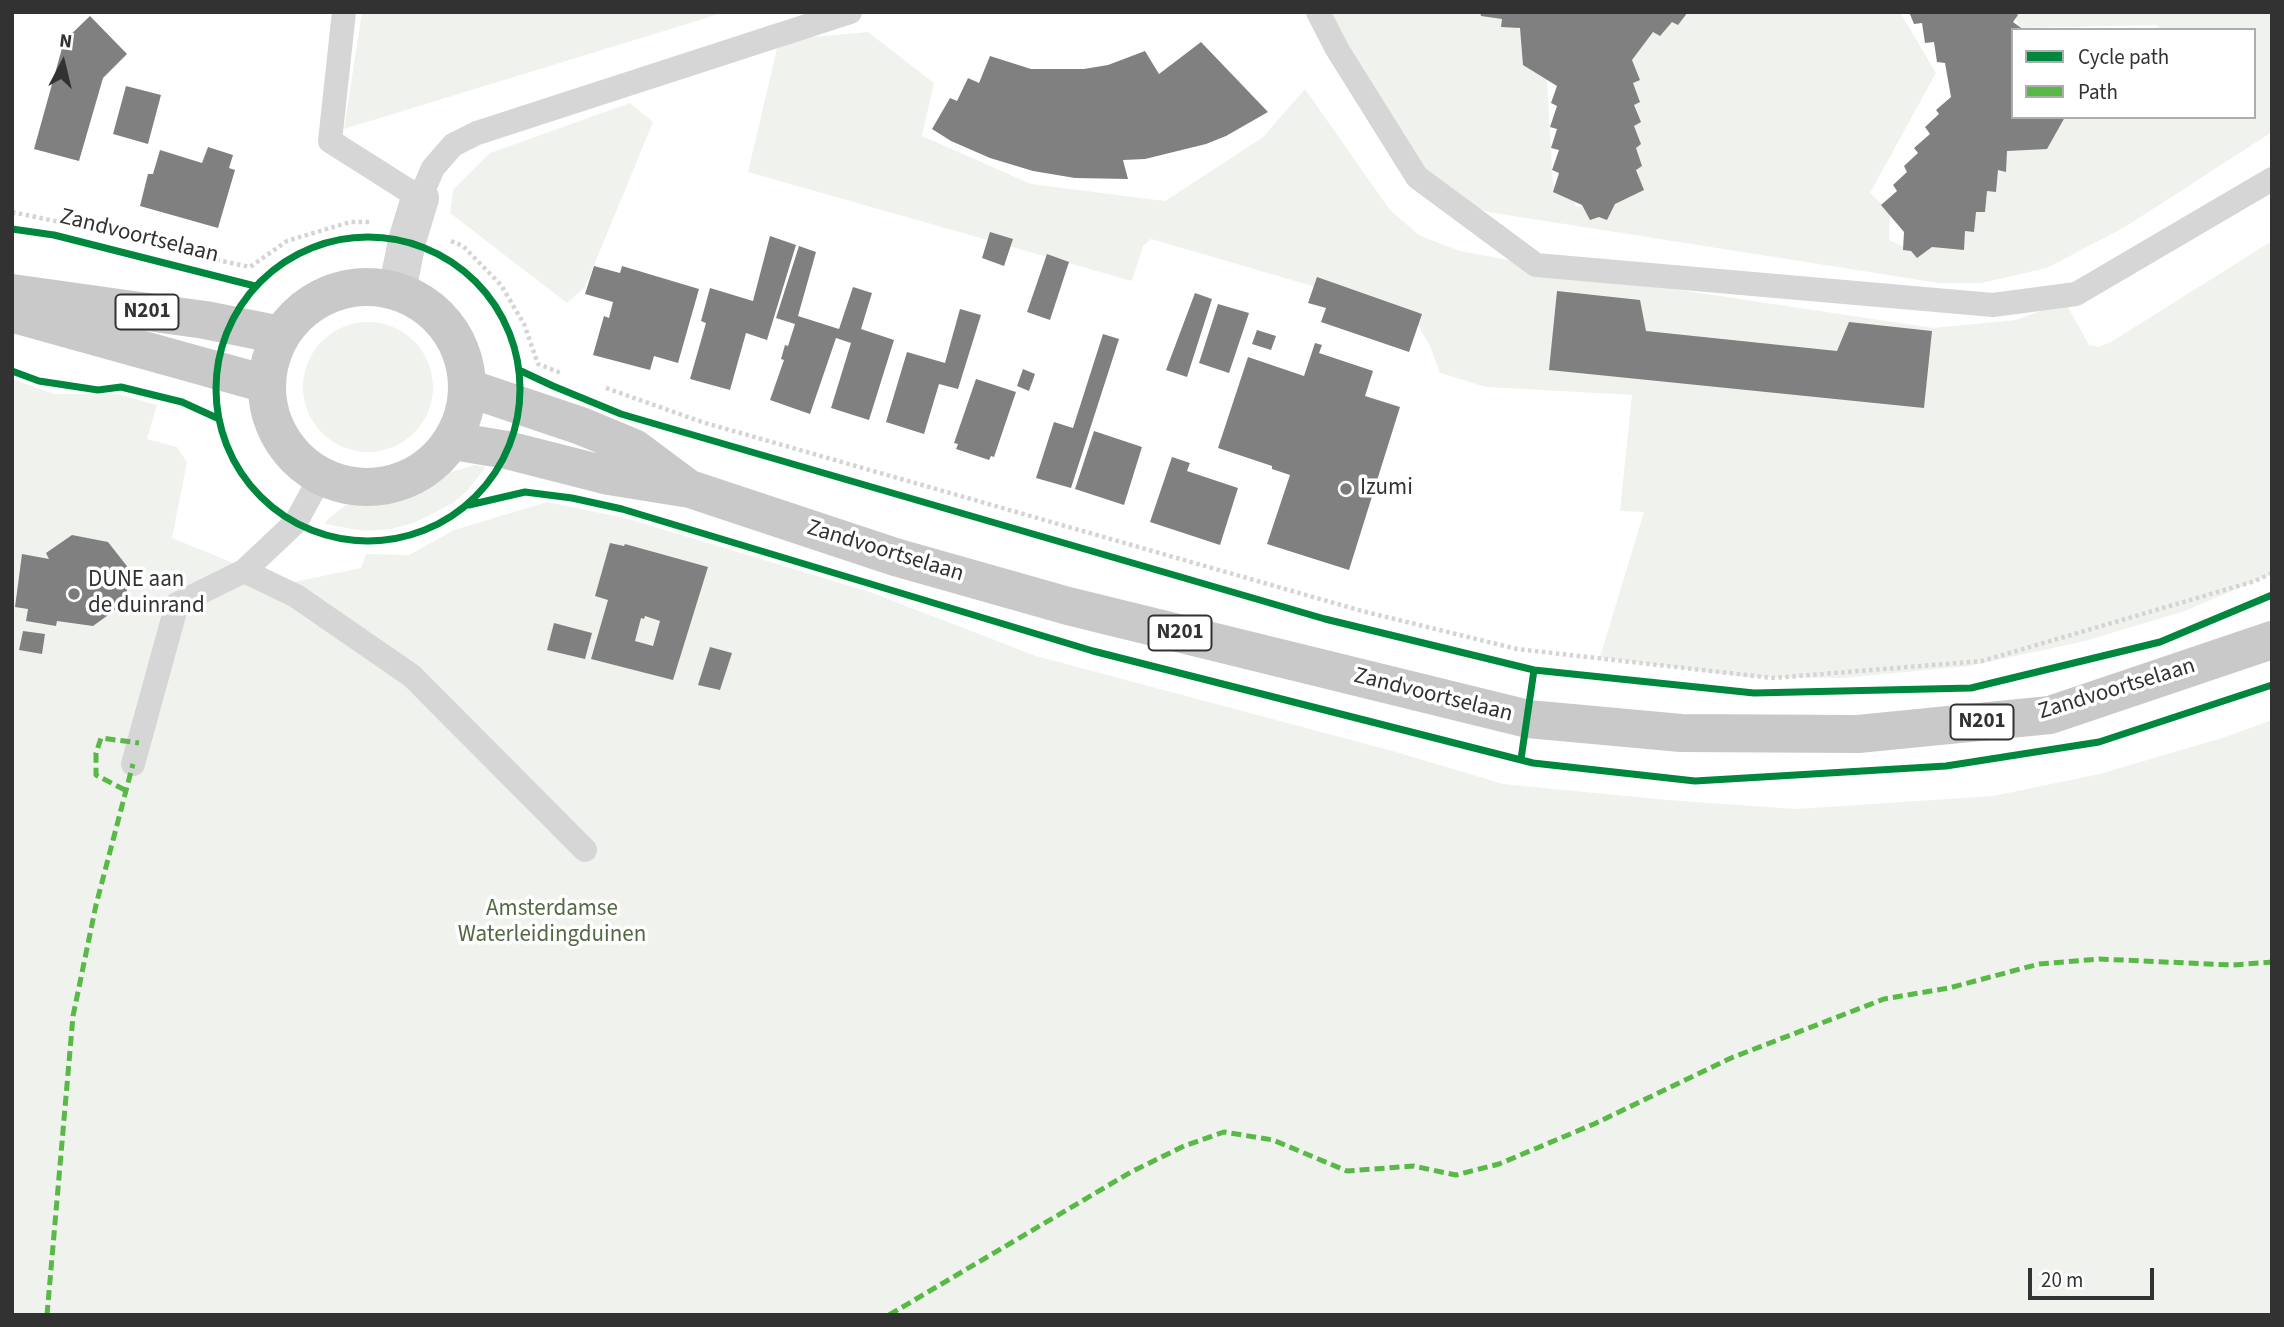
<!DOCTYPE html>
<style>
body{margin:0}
#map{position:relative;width:2284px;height:1327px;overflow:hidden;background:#fff;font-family:"Source Sans 3",sans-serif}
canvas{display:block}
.frame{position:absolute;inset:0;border:14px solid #323232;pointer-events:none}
.legend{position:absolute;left:2011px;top:28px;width:245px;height:91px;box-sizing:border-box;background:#fff;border:2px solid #adadad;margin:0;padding:9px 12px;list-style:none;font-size:21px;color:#323232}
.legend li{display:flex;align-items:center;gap:14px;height:35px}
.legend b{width:35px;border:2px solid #adadad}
.north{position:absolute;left:28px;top:28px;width:70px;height:70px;-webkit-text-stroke:5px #fff;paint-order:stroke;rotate:7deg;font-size:19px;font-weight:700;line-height:28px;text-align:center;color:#323232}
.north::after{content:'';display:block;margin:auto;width:24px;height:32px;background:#323232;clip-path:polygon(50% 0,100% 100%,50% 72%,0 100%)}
.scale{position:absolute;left:2028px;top:1268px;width:126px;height:32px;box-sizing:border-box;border:4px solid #323232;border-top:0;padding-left:9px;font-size:21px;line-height:24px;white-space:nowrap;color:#323232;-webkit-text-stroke:5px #fff;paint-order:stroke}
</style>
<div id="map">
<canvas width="2284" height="1327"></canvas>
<div class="frame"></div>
<ul class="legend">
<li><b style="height:9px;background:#00873e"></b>Cycle path</li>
<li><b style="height:9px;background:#58b947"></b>Path</li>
</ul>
<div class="north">N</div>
<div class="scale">20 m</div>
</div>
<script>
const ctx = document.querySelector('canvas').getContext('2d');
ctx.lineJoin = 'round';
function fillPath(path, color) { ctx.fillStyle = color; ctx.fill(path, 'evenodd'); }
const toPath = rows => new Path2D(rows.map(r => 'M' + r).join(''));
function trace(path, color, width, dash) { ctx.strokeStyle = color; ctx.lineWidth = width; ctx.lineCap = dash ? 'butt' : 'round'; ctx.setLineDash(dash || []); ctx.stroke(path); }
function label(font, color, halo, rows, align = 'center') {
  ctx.font = font + ' "Source Sans 3",sans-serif'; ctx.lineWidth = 7; ctx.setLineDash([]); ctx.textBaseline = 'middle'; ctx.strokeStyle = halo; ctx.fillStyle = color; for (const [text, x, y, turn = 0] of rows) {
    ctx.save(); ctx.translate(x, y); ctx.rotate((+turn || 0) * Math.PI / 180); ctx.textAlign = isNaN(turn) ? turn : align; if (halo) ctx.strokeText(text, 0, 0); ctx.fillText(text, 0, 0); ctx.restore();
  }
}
const green = toPath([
 [362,12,726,12,344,129],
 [1314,12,1490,12,1545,44,1553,185,1566,187,1575,195,1575,206,1611,211,1614,190,1637,182,1630,47,1685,12,1900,12,1936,73,1870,193,1890,212,1889,240,1907,248,2016,117,2254,117,2254,30,2160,30,2157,25,2021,28,2011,12,2272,12,2272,132,2125,227,2047,268,1981,283,1939,283,1488,212,1445,196],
 [868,32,934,83,922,136,1031,184,1165,201,1262,138,1305,89,1390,210,1419,235,1449,247,1460,251,1640,284,1933,328,2016,320,2065,302,2089,345,2099,347,2111,342,2272,241,2272,574,2185,611,2085,641,1970,666,1843,678,1745,677,1600,657,1644,512,1620,511,1632,395,1486,387,1440,373,1430,346,1412,315,1151,239,1143,246,1132,281,748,172,779,40],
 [630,103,653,122,585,287,567,303,450,213,453,190,490,153],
 '303 387a65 65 0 1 1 130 0a65 65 0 1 1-130 0Z',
 [12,379,55,394,118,394,157,405,147,439,177,447,187,462,172,538,285,584,361,568,366,554,409,555,454,530,547,502,625,518,870,592,1036,656,1396,752,1503,784,1667,800,1796,809,1993,796,2100,774,2225,737,2272,720,2272,1315,12,1315],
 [475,465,486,467,466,492,453,503,414,523,391,529,364,531,325,524,328,519,344,506,358,502,399,499,416,492,441,475]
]);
const building = toPath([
 [1480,12,1688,12,1678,25,1672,22,1660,36,1653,32,1632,60,1640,80,1633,83,1640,102,1634,105,1641,122,1634,126,1641,144,1636,148,1642,166,1636,170,1644,190,1615,204,1607,220,1599,217,1590,220,1582,205,1553,192,1559,173,1552,170,1559,150,1551,148,1557,129,1550,127,1557,106,1551,103,1557,86,1523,65,1520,28,1501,27,1502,19,1481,16],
 [1909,12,2015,12,2018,15,2013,22,2024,30,2013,30,2013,117,2065,117,2047,149,2007,151,2006,172,1998,170,1996,192,1987,191,1985,212,1976,212,1974,232,1965,231,1964,250,1932,247,1917,258,1911,251,1903,250,1904,232,1881,205,1897,191,1893,185,1907,172,1904,166,1918,153,1914,148,1930,134,1925,127,1939,114,1936,110,1951,97,1945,63,1937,62,1934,42,1925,43,1922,23,1914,24],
 [90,16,127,54,103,78,79,161,34,149,64,41],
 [1201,42,1268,112,1226,136,1206,144,1145,159,1123,160,1128,179,1075,178,1033,171,990,158,951,141,932,129,950,98,957,101,968,78,979,83,990,56,1031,69,1084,69,1108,65,1145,51,1159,74],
 [126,86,161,95,148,144,113,134],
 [208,147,233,155,229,168,235,170,218,228,140,206,148,174,153,174,160,150,202,163],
 [990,232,1013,239,1004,266,982,258],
 [770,236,796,245,767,340,746,333,730,390,690,379,706,323,701,321,710,288,753,301],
 [799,246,816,252,798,316,839,329,853,287,872,293,861,329,894,340,869,420,831,408,851,343,836,338,810,414,770,400,784,360,781,359,785,345,788,346,795,324,776,318],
 [1047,254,1069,262,1050,320,1027,312],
 [594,266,620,273,622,266,699,289,678,363,654,356,650,370,593,355,604,316,609,318,613,302,585,294],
 [1317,277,1422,314,1409,352,1321,322,1326,308,1308,303],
 [1557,291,1640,300,1646,331,1837,351,1849,322,1932,331,1924,408,1549,370],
 [1195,293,1212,299,1187,377,1166,370],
 [1218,304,1249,313,1229,373,1199,363],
 [960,309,981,315,958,389,939,384,924,434,886,422,907,352,945,363],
 [1257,330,1276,336,1271,350,1252,344],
 [1103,334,1119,339,1071,488,1036,478,1054,422,1073,428],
 [1315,343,1322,345,1319,353,1373,371,1365,396,1400,407,1349,570,1267,544,1290,475,1272,469,1272,466,1218,448,1248,357,1304,376],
 [1023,369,1035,374,1029,391,1017,386],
 [976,379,1016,392,994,457,991,456,989,460,956,449,958,444,954,443],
 [1094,431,1142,447,1124,505,1075,489],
 [1172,457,1190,463,1187,471,1238,488,1220,545,1150,522],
 [72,535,108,542,130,570,125,603,93,626,57,621,56,626,26,621,28,609,15,607,22,554,49,559,46,553],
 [610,543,624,546,625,544,708,567,673,680,591,659,608,600,595,596],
 [645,616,660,621,653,646,635,641,641,618,644,619],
 [554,623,592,633,585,659,547,650],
 [23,631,45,634,42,654,19,650],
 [710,647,732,653,720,690,698,685]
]);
const path = toPath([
 [12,212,127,236,203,257,250,267,287,241,350,222,372,222],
 [451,241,463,246,501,285,524,324,538,364,561,373],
 [606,388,702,422,1362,611,1517,649,1773,678,1982,661,2255,581,2272,573]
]);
const lane = toPath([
 [344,12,330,141,420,198,433,168,453,145,477,133,850,12],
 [1318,12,1337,49,1417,177,1536,265,1993,305,2076,294,2272,179],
 [244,571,296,596,412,676,585,850],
 [133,764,177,604,244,571,296,522,321,476]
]);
const street = toPath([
 [397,291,407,241,420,198]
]);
const primary = toPath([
 '267 387a100 100 0 1 1 200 0a100 100 0 1 1-200 0Z',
 [12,293,205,320,280,335],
 [14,314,266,384],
 [468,388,581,426,634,448,685,486],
 [453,441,507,450,609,476,690,489,895,557,1068,606,1528,719,1681,733,1858,734,2050,715,2272,640]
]);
const quiet = toPath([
 [125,790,96,775,96,753,101,738,139,743],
 [47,1315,73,1016,96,905,133,764],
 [889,1315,1131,1172,1184,1146,1224,1132,1273,1140,1347,1171,1413,1166,1456,1175,1499,1164,1594,1124,1731,1058,1884,999,1949,988,2039,964,2099,959,2232,965,2272,962]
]);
const cycleway = toPath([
 [12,229,54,235,255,286],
 '216 389a152 152 0 1 1 304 0a152 152 0 1 1-304 0Z',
 [12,371,39,381,98,390,121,387,182,402,217,418],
 [521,371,553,386,621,414,1325,619,1534,670,1754,693,1971,688,2160,642,2272,595],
 [469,505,525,492,572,498,622,509,1093,651,1533,763,1695,781,1946,766,2099,742,2272,685],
 [1521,759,1534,670]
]);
const markers = [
 [1346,489,7,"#7a7a7a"],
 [74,594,7,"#7a7a7a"]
];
const shields = [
 [147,312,63],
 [1180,633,63],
 [1982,722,63]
];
const shieldNames = [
 ["N201",147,312],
 ["N201",1180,633],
 ["N201",1982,722]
];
const streetNames = [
 ["Zandvoortselaan",139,237,14],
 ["Zandvoortselaan",885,552,17],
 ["Zandvoortselaan",2117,690,-17],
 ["Zandvoortselaan",1433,696,14]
];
const poiNames = [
 ["Izumi",1360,489],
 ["DUNE aan",88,581],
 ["de duinrand",88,607]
];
const parkNames = [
 ["Amsterdamse",552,910],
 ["Waterleidingduinen",552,936]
];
fillPath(green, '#f0f3ed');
fillPath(building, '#808080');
trace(path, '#d4d4d4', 4.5, [3.5, 3.5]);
trace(lane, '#d6d6d6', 24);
trace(street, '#d6d6d6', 38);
trace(primary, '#c9c9c9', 38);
trace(quiet, '#58b947', 5, [10, 5]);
trace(cycleway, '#00873e', 7);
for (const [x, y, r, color] of markers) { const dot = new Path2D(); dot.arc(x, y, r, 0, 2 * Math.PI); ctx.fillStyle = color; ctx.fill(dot); trace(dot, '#fff', 2.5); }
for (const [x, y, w] of shields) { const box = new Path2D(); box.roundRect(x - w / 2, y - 17.5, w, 35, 5); ctx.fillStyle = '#fff'; ctx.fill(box); trace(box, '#323232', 2); }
label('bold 21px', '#323232', null, shieldNames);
label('23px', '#323232', '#fff', streetNames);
label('23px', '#323232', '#fff', poiNames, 'left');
label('23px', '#526944', '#fff', parkNames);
</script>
